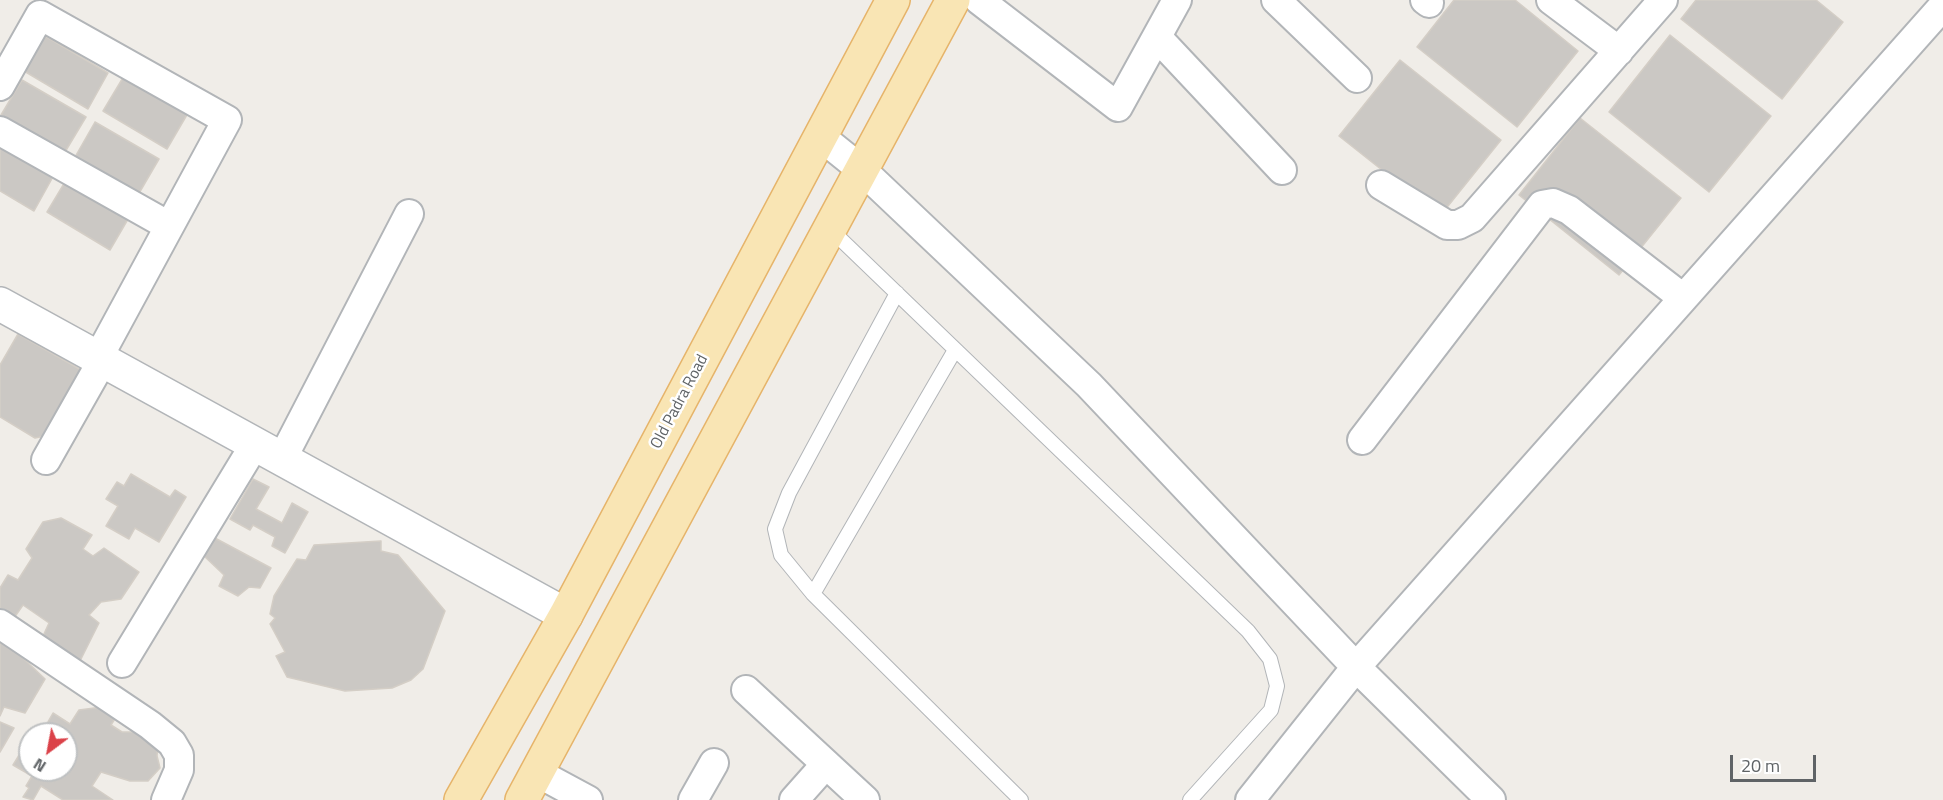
<!DOCTYPE html>
<style>
body{margin:0}
#map{position:relative;width:1943px;height:800px;overflow:hidden;background:#f0ede8;font-family:"Titillium Web",sans-serif}
canvas{display:block}
.north{position:absolute;left:18px;top:722px;width:60px;height:60px;box-sizing:border-box;background:#fff;border:2px solid #bfc1c2;border-radius:50%;rotate:212deg;font-size:16px;font-weight:700;line-height:24px;text-align:center;color:#5f6366}
.north::after{content:'';display:block;margin:auto;width:21px;height:27px;background:#db4249;clip-path:polygon(50% 0,100% 100%,50% 72%,0 100%)}
.scale{position:absolute;left:1730px;top:755px;width:86px;height:27px;box-sizing:border-box;border:3px solid #5f6366;border-top:0;padding-left:8px;font-size:18px;line-height:21px;white-space:nowrap;color:#5f6366;-webkit-text-stroke:4px #fff;paint-order:stroke}
</style>
<div id="map">
<canvas width="1943" height="800"></canvas>
<div class="north">N</div>
<div class="scale">20 m</div>
</div>
<script>
const ctx = document.querySelector('canvas').getContext('2d');
ctx.lineJoin = 'round';
function fillPath(path, color) { ctx.fillStyle = color; ctx.fill(path, 'evenodd'); }
const toPath = rows => new Path2D(rows.map(r => 'M' + r).join(''));
function trace(path, color, width, dash) { ctx.strokeStyle = color; ctx.lineWidth = width; ctx.lineCap = dash ? 'butt' : 'round'; ctx.setLineDash(dash || []); ctx.stroke(path); }
function label(font, color, halo, rows, align = 'center') {
  ctx.font = font + ' "Titillium Web",sans-serif'; ctx.lineWidth = 5; ctx.setLineDash([]); ctx.textBaseline = 'middle'; ctx.strokeStyle = halo; ctx.fillStyle = color; for (const [text, x, y, turn = 0] of rows) {
    ctx.save(); ctx.translate(x, y); ctx.rotate((+turn || 0) * Math.PI / 180); ctx.textAlign = isNaN(turn) ? turn : align; if (halo) ctx.strokeText(text, 0, 0); ctx.fillText(text, 0, 0); ctx.restore();
  }
}
const building = toPath([
 [1454,0,1515,0,1578,51,1517,127,1417,47,1454,0],
 [1696,0,1816,0,1843,22,1782,99,1681,19,1696,0],
 [1670,35,1771,116,1709,192,1609,112,1670,35],
 [45,36,108,73,88,109,24,71,45,36],
 [1400,60,1501,140,1440,216,1339,136,1400,60],
 [124,76,188,113,167,149,103,111,124,76],
 [22,80,86,117,65,152,1,115,22,80],
 [1580,118,1681,198,1619,275,1519,195,1580,118],
 [95,122,159,159,138,195,75,157,95,122],
 [0,143,54,175,34,211,0,191,0,143],
 [68,177,131,214,110,250,47,212,68,177],
 [18,334,83,371,45,436,35,438,0,417,0,365,18,334],
 [131,474,170,497,175,490,186,497,159,542,135,528,129,539,106,526,118,506,106,499,117,482,124,486,131,474],
 [253,479,269,487,256,509,282,523,292,503,308,512,285,553,272,546,275,537,253,525,250,530,230,519,253,479],
 [61,518,92,535,83,549,93,556,104,548,139,572,121,599,101,602,89,615,99,623,80,661,43,636,49,623,23,605,14,618,0,609,0,588,8,575,18,580,32,558,26,549,43,522,61,518],
 [213,537,271,568,260,588,249,587,238,596,219,586,224,575,203,555,213,537],
 [381,541,381,551,398,555,445,611,423,669,411,680,392,688,345,691,287,677,276,656,285,652,270,624,275,618,270,614,274,596,297,559,306,560,314,545,381,541],
 [0,636,45,679,25,713,4,707,0,716,0,636],
 [102,707,116,717,111,725,122,732,152,732,158,742,157,756,160,768,148,781,130,781,101,772,92,786,113,800,63,800,41,786,33,800,23,797,29,788,26,786,32,776,13,765,21,752,30,757,30,770,66,770,66,734,57,734,45,727,53,713,70,724,79,710,102,707],
 [0,722,14,728,0,752,0,722]
]);
const service = toPath([
 [829,228,1248,631,1270,659,1277,686,1271,710,1190,800],
 [897,293,789,493,775,529,781,555,813,594,1021,800],
 [813,594,955,350]
]);
const minor = toPath([
 [979,0,1118,107,1177,0],
 [1276,0,1357,78],
 [1425,0,1429,3],
 [1551,0,1619,51],
 [1157,37,1282,170],
 [0,86,40,15,227,120,98,358,97,370,46,460],
 [0,131,169,226],
 [821,137,862,170,1089,385,1356,667,1491,800],
 [1381,185,1447,225,1458,225,1472,218,1663,0],
 [1362,440,1542,205,1553,203,1569,210,1683,298],
 [282,459,409,214],
 [0,624,150,725,172,743,179,755,179,770,166,800],
 [122,663,255,444],
 [746,690,865,800],
 [536,772,588,800],
 [693,800,714,763],
 [794,800,826,764],
 [1250,800,1356,667,1943,6]
]);
const tertiary = toPath([
 [0,304,566,615]
]);
const primary = toPath([
 [461,800,566,615,893,0],
 [522,800,953,0]
]);
const streetNames = [
 ["Old Padra Road",680,402,-62]
];
fillPath(building, '#cbc8c4');
trace(building, '#d4cec6', 1.5);
trace(service, '#b2b5b8', 16);
trace(minor, '#b2b5b8', 32);
trace(tertiary, '#b2b5b8', 36);
trace(primary, '#e6b46a', 36);
trace(service, '#fff', 14);
trace(minor, '#fff', 28);
trace(tertiary, '#fff', 33);
trace(primary, '#f9e5b4', 33);
label('16px', '#5f6366', '#fff', streetNames);
</script>
